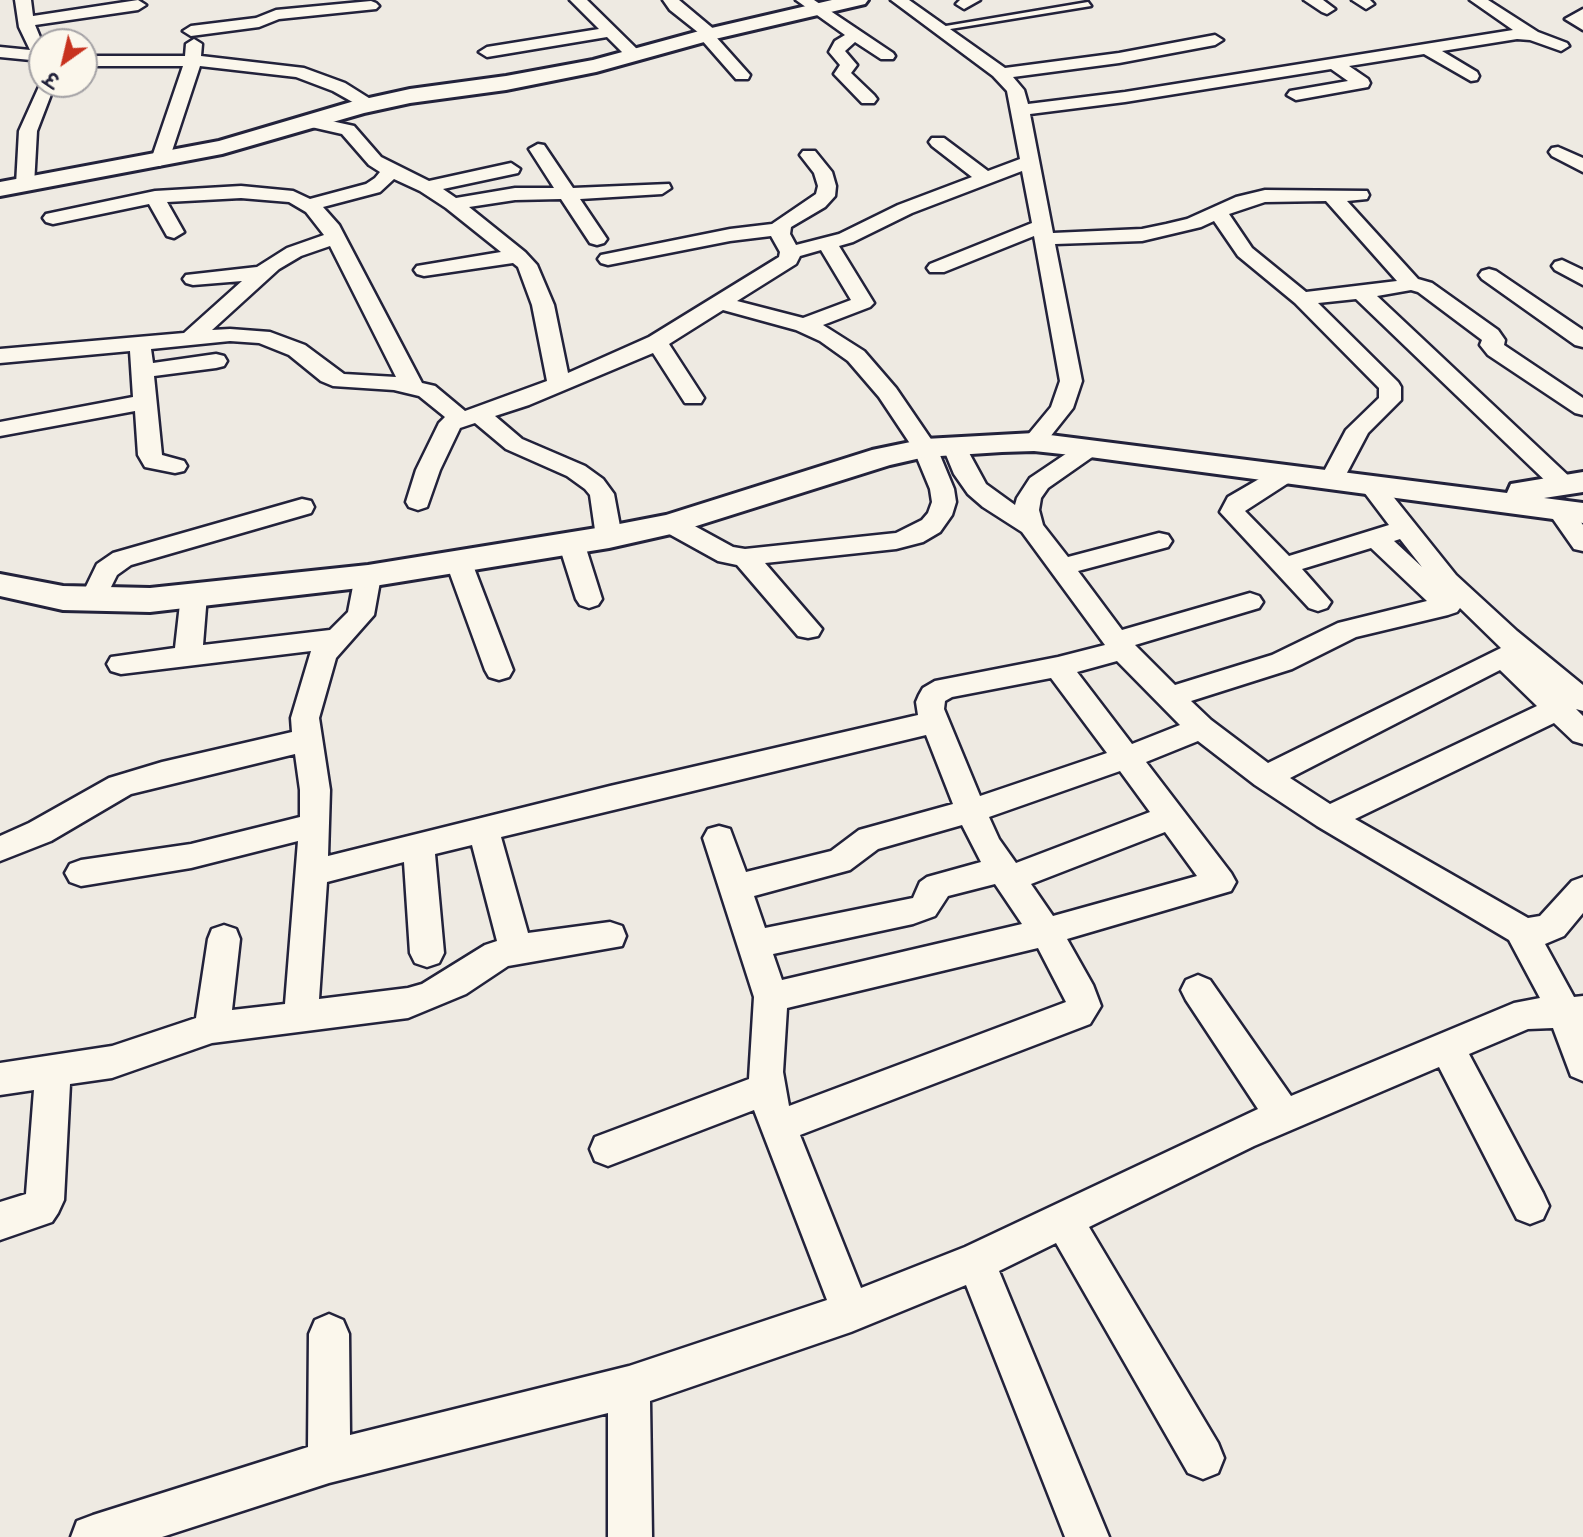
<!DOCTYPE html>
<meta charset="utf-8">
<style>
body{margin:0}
#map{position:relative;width:1583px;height:1537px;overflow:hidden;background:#eeeae2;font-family:"Comic Neue","Playpen Sans Deva",sans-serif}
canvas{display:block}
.north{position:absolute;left:28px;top:28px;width:70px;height:70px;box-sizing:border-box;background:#fbf7ec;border:2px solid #a4a2a5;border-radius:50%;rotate:214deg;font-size:19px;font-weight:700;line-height:28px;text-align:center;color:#22223b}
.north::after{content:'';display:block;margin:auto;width:24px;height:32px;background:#c8321e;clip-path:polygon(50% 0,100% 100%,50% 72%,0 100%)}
</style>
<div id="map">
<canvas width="1583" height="1537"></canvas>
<div class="north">उ</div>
</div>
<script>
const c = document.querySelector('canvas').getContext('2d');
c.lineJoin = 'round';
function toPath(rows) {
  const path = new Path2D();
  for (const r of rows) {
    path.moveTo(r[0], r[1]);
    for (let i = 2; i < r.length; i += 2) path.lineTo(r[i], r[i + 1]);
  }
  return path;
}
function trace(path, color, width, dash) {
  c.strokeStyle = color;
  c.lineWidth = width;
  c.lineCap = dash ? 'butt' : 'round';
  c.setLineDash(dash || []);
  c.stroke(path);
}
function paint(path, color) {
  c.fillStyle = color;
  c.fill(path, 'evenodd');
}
const service = toPath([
 [1088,2,1091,6,938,31,934,28,1088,2]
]);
const minor = toPath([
 [15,0,31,0,33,16,138,0,146,5,138,10,35,25,42,42,41,61,0,57,0,47,30,50,19,27,15,0],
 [570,0,587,0,641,53,643,56,641,59,629,59,607,37,487,57,479,52,487,47,599,29,570,0],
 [663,0,679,0,716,31,716,37,750,75,748,79,736,79,700,38,699,33,670,10,663,0],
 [796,0,814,0,893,53,895,56,893,59,881,59,855,42,845,51,857,65,851,73,874,95,877,99,874,103,862,103,834,74,840,65,829,52,835,41,845,35,796,0],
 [891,0,909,0,1005,68,1119,53,1215,35,1223,40,1215,45,1119,63,1013,77,1024,90,1028,104,1125,92,1513,30,1470,0,1488,0,1538,32,1567,43,1569,46,1561,51,1530,40,1517,39,1442,51,1477,72,1479,76,1477,80,1471,81,1424,54,1349,66,1368,79,1370,83,1368,87,1296,100,1287,95,1290,91,1348,81,1331,69,1125,102,1030,114,1053,233,1142,229,1166,224,1187,219,1236,197,1265,190,1367,191,1369,195,1367,199,1347,201,1418,279,1432,283,1498,330,1505,340,1504,345,1583,398,1583,415,1575,413,1488,355,1480,345,1482,340,1418,292,1411,290,1377,296,1574,481,1577,486,1574,491,1565,494,1556,491,1356,299,1318,303,1398,382,1401,387,1401,400,1368,433,1341,484,1332,487,1323,484,1320,479,1346,430,1379,398,1379,388,1295,303,1238,256,1214,221,1201,227,1142,241,1055,244,1082,381,1073,408,1042,447,1026,447,1022,442,1051,407,1060,381,1034,236,944,272,930,272,927,268,930,264,1032,223,1022,171,912,213,853,242,839,246,874,303,870,307,823,325,864,351,896,388,937,448,954,489,956,502,952,515,940,532,923,542,896,549,765,563,822,629,818,636,808,638,798,636,737,565,718,561,662,530,658,524,662,518,671,516,680,518,733,547,745,549,896,533,922,520,928,513,932,502,930,489,913,448,879,397,848,361,820,341,796,330,723,310,669,344,704,398,701,403,685,403,653,353,529,405,495,416,522,439,585,466,603,479,614,494,622,537,618,543,609,545,600,543,596,537,590,495,585,489,567,476,506,449,475,423,460,428,440,470,427,507,418,510,409,507,406,502,416,470,439,423,445,417,419,396,394,390,333,386,321,381,289,355,259,343,230,341,151,349,153,363,216,354,224,356,227,361,224,366,216,368,154,376,162,455,184,461,187,466,184,471,175,473,145,467,138,455,135,411,0,436,0,422,133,397,130,351,0,363,0,349,184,333,242,281,193,285,186,283,183,279,186,275,257,267,287,248,324,235,306,212,289,202,241,198,167,202,184,232,174,238,167,236,149,204,53,224,46,222,43,218,46,214,155,191,241,186,293,191,310,199,366,184,375,178,380,172,369,165,342,134,307,126,304,122,307,118,313,117,354,126,381,157,429,181,511,163,520,169,518,173,443,189,456,198,515,188,554,188,529,149,538,144,544,145,573,188,669,184,671,188,662,194,580,199,607,239,604,243,597,245,590,243,561,199,515,200,469,207,525,252,537,265,554,305,568,373,649,337,779,257,780,252,771,236,730,241,608,265,601,263,598,259,601,255,730,229,772,224,816,194,818,186,814,173,800,155,803,151,815,151,832,172,836,186,835,196,825,207,791,227,790,234,796,245,839,234,898,205,972,177,932,146,929,142,932,138,944,138,988,171,1020,159,1007,91,993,76,891,0],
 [394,179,420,191,446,208,501,252,417,266,414,270,417,274,424,276,513,263,518,267,532,305,547,381,465,411,435,386,422,383,339,225,323,207,380,192,394,179],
 [1326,201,1397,281,1306,292,1252,248,1229,214,1265,202,1326,201],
 [330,246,396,377,344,374,305,345,270,332,230,329,212,330,279,269,301,256,330,246],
 [821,250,851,300,803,318,737,301,796,264,800,256,821,250],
 [960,0,980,0,964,9,956,4,960,0],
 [1304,0,1323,0,1335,9,1327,14,1322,12,1304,0],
 [1352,0,1370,0,1374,4,1366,9,1352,0],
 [371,1,376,3,379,6,376,9,279,19,259,27,191,36,183,31,191,26,256,18,276,10,371,1],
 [1583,9,1583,30,1565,19,1583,9],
 [194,39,202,44,201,56,304,68,345,83,380,105,377,109,365,109,333,91,296,77,200,66,169,160,160,166,154,164,151,160,183,66,84,66,84,56,185,56,186,44,194,39],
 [42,80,42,84,55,84,37,131,34,185,25,191,16,185,19,131,42,80],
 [1558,147,1583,158,1583,172,1552,156,1549,152,1552,148,1558,147],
 [1562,260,1583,270,1583,285,1555,270,1552,266,1555,262,1562,260],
 [1489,269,1496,271,1583,330,1583,347,1575,345,1482,279,1479,275,1482,271,1489,269],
 [954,438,962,440,986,484,1015,505,1017,498,1030,478,1082,443,1098,443,1102,448,1098,453,1048,488,1041,498,1039,510,1043,525,1068,557,1159,533,1168,535,1172,541,1168,547,1078,571,1122,630,1250,593,1259,596,1263,602,1259,608,1135,645,1175,685,1272,655,1338,623,1427,601,1371,548,1302,569,1331,602,1327,608,1318,611,1309,608,1220,512,1228,497,1278,468,1287,466,1296,468,1299,473,1296,478,1245,511,1289,556,1389,525,1358,484,1361,479,1370,476,1379,479,1456,575,1517,631,1583,685,1583,711,1576,709,1583,716,1583,744,1573,741,1554,723,1355,819,1528,918,1540,916,1572,881,1583,877,1583,913,1564,936,1545,944,1574,997,1583,996,1583,1081,1571,1076,1553,1028,1528,1029,1469,1054,1543,1193,1549,1206,1543,1219,1530,1224,1517,1219,1439,1067,1254,1146,1089,1227,1218,1443,1224,1458,1218,1473,1203,1479,1188,1473,1056,1243,999,1271,1109,1537,1065,1537,966,1285,851,1332,650,1401,652,1537,608,1537,608,1413,329,1483,162,1537,71,1537,77,1521,93,1515,308,1447,309,1334,315,1320,329,1314,343,1320,349,1334,350,1435,629,1366,827,1300,754,1110,608,1166,595,1161,590,1149,595,1137,749,1079,754,997,703,838,708,829,719,826,730,829,746,872,831,851,859,830,953,804,926,735,501,837,528,933,610,922,622,926,626,936,622,946,508,966,466,994,408,1018,212,1043,112,1078,70,1084,64,1200,58,1213,52,1222,0,1240,0,1202,26,1194,34,1090,0,1095,0,1063,112,1046,196,1018,208,939,212,929,224,925,236,929,240,939,232,1010,285,1004,298,841,191,868,81,886,70,882,65,873,70,864,81,860,191,844,300,817,300,790,295,754,131,794,51,841,0,861,0,836,29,823,109,778,162,762,292,732,291,718,311,651,121,674,111,671,107,664,111,657,175,648,181,595,185,589,194,586,203,589,207,595,203,645,330,630,348,612,355,576,359,570,368,567,377,570,381,576,374,615,336,658,319,718,330,790,328,856,610,786,918,715,916,702,919,695,923,688,935,681,1058,657,1105,645,1022,532,983,507,968,494,954,474,942,445,946,440,954,438],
 [1400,539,1422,567,1394,541,1400,539],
 [1460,608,1501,648,1268,763,1211,720,1191,701,1292,669,1356,637,1448,615,1457,612,1460,608],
 [1117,661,1180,725,1132,744,1077,672,1117,661],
 [1500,670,1537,706,1330,804,1290,778,1500,670],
 [1051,678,1107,753,980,796,944,709,945,701,952,697,1051,678],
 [1198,741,1255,785,1317,826,1509,940,1540,998,1514,1003,1291,1096,1210,980,1198,975,1186,980,1181,990,1186,1000,1258,1109,965,1247,861,1288,800,1135,1090,1024,1101,1006,1093,985,1067,939,1231,891,1236,882,1231,873,1146,762,1198,741],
 [1120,771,1150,812,1016,863,999,839,989,817,1120,771],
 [962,825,981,862,927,877,920,882,913,898,765,928,754,896,850,870,878,849,962,825],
 [1165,832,1197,876,1053,916,1031,884,1165,832],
 [472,845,497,941,485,945,422,984,408,988,319,999,327,882,404,862,410,953,415,963,427,967,439,963,444,953,435,854,472,845],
 [995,884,1022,924,782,980,773,954,913,924,935,916,948,896,995,884],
 [1038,948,1066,1002,789,1106,783,1072,787,1008,1038,948],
 [302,499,311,501,314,507,311,513,131,565,117,575,102,605,93,608,84,605,80,599,97,564,113,553,302,499],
 [1558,501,1567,503,1583,525,1583,551,1574,549,1546,509,1549,503,1558,501],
 [571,534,580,536,584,542,602,599,598,605,589,608,580,605,576,599,558,542,562,536,571,534],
 [458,552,467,554,471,560,513,670,509,677,499,680,489,677,485,670,445,560,449,554,458,552]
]);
const tertiary = toPath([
 [832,0,868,0,865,4,715,39,596,72,506,90,410,103,364,113,222,154,0,196,0,182,219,141,351,102,410,89,506,76,593,60,703,30,832,0],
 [1034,433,1507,493,1511,484,1583,472,1583,492,1544,498,1583,503,1583,523,1090,457,1034,451,1002,452,925,457,890,465,671,534,609,548,368,587,150,612,63,610,0,596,0,574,63,586,150,588,368,565,609,526,666,515,872,450,925,439,1034,433]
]);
trace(service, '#22223b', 5);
trace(minor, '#22223b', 5);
trace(tertiary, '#22223b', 6);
paint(service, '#fbf7ec');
paint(minor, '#fbf7ec');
paint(tertiary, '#fbf7ec');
</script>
